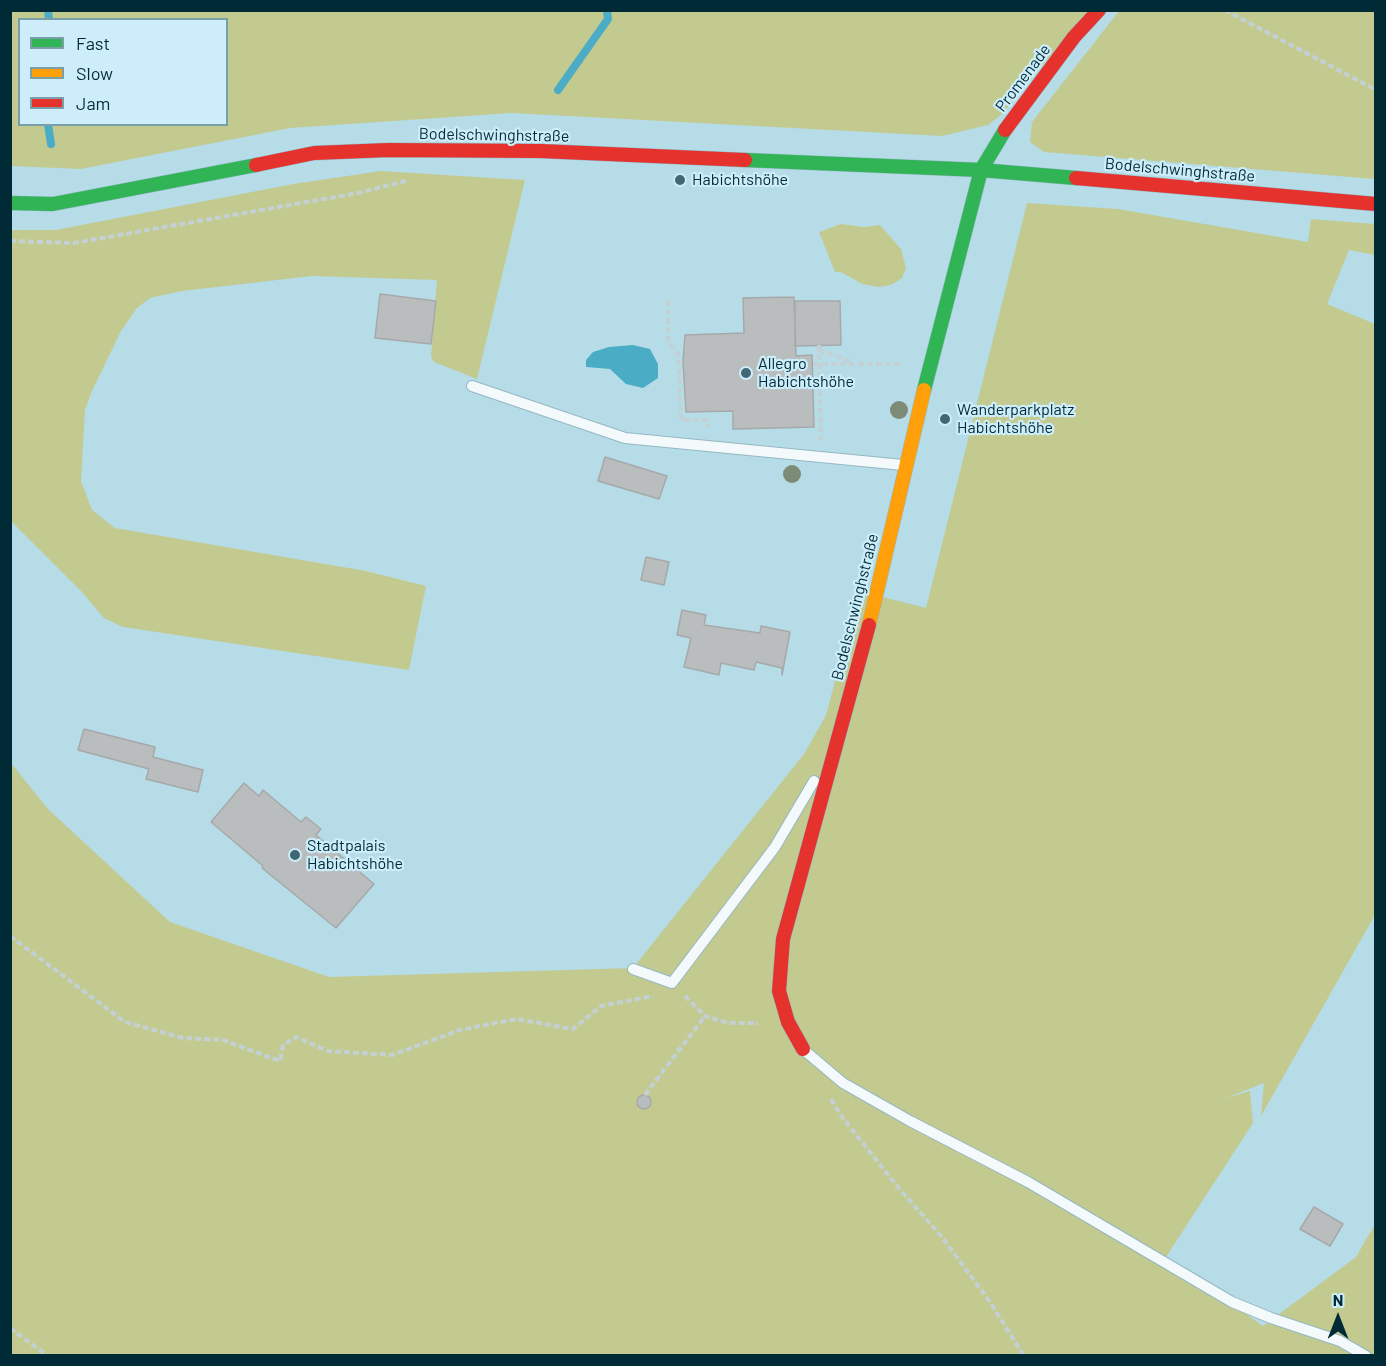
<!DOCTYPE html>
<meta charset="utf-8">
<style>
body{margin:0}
#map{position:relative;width:1386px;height:1366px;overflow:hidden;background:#b6dce8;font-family:Barlow,sans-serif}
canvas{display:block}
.frame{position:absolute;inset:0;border:12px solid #002a35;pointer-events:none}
.legend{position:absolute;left:18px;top:18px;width:210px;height:108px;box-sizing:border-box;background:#ccedf9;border:2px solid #7a9fab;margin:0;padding:8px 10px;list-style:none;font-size:18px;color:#002a35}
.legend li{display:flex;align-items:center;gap:12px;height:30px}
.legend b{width:30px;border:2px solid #7a9fab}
.north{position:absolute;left:1308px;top:1288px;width:60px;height:60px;-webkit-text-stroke:4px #ccedf9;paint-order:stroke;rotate:0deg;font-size:16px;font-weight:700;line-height:24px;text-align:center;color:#002a35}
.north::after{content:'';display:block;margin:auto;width:21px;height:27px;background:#002a35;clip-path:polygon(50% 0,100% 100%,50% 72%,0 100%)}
</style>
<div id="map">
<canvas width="1386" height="1366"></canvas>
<div class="frame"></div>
<ul class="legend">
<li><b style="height:8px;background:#30b455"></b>Fast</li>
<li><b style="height:8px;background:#ff9f0a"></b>Slow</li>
<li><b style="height:8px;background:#e5322d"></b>Jam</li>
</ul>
<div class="north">N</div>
</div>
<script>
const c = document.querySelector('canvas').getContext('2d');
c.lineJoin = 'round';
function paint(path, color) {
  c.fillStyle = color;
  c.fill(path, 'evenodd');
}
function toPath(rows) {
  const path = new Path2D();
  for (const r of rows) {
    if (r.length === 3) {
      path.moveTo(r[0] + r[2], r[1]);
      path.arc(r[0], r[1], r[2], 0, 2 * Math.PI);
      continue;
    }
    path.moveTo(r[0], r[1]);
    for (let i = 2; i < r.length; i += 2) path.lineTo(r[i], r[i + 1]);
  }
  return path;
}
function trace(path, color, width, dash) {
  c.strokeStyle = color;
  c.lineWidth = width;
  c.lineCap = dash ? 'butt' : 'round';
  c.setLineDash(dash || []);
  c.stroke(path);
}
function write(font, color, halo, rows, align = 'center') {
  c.font = font + ' Barlow,sans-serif';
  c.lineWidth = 4.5;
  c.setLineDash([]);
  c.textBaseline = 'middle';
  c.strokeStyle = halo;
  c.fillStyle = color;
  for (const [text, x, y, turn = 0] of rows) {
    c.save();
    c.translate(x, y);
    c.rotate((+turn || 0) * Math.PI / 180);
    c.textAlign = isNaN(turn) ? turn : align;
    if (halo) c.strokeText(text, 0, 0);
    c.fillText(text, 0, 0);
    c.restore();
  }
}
const green = toPath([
 [11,11,1088,11,1002,114,988,125,942,136,512,113,290,128,81,169,11,166],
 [20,20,226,20,226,124,20,124],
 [1119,11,1375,11,1375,179,1044,152,1030,142,1032,122],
 [381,171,525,180,477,379,434,362,431,356,437,280,312,276,182,291,150,298,137,308,121,331,92,391,85,410,81,481,92,510,115,528,366,571,426,586,409,670,123,627,104,618,81,591,11,521,11,230,56,230,293,184],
 [1027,203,1118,209,1308,242,1311,219,1375,224,1375,255,1349,250,1327,304,1375,324,1375,915,1261,1116,1264,1083,1226,1098,1250,1091,1253,1123,1166,1257,1263,1326,1356,1257,1375,1224,1375,1355,11,1355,10,762,49,810,170,922,329,977,633,968,804,754,826,715,859,591,926,608],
 [841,224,864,227,880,225,901,249,906,268,902,278,891,285,879,287,862,284,841,272,835,272,819,232]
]);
const water = toPath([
 [633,345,650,349,658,364,658,378,643,388,626,384,610,369,586,367,586,360,593,352,609,347]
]);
const stream = toPath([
 [48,10,49,20],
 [558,90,608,19,607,10],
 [48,124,51,144]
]);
const building = toPath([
 [380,294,436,301,431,344,375,338,380,294],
 [794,297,796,356,812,355,814,427,733,429,733,411,686,412,683,362,685,335,744,333,743,298,794,297],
 [795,301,840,301,841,345,795,346,795,301],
 [605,457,667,476,659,499,598,481,605,457],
 [646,557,669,562,664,585,641,580,646,557],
 [682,610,706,615,704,625,760,633,761,626,790,632,782,675,782,668,756,662,754,670,721,663,719,675,684,667,691,638,677,635,682,610],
 [84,729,155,747,153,757,203,770,198,792,146,779,149,769,78,750,84,729],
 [244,783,259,796,263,790,301,822,306,817,321,829,316,835,374,884,336,928,262,868,263,866,211,822,244,783],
 [644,1102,7],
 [1314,1207,1343,1224,1330,1246,1300,1229,1314,1207]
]);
const path = toPath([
 [1225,10,1376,90],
 [10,241,74,243,358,193,406,181],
 [668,300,668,341,678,354,681,420,707,420,707,427],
 [819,345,821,440],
 [819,350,852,362],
 [813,364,902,364],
 [10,936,125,1022,183,1038,223,1040,280,1061,283,1045,296,1037,328,1051,392,1055,460,1030,516,1019,573,1029,601,1006,653,996],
 [685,996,705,1016,728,1023,758,1023],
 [645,1095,705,1016],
 [831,1099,842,1117,897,1186,942,1237,990,1302,1024,1356],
 [10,1328,48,1356]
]);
const lane = toPath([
 [472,386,625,438,903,465],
 [633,969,672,983,775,847,814,781],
 [805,1051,843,1083,910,1121,1028,1182,1232,1302,1271,1318,1340,1341,1366,1356]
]);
const fast = toPath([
 [745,160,981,170,1076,178],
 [10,203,53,204,256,165],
 [924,390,981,170,1005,130]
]);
const slow = toPath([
 [869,625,924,390]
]);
const jam = toPath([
 [1005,130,1074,37,1099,10],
 [256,165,314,153,389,150,540,151,745,160],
 [1076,178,1376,204],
 [803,1049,788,1022,779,991,783,939,869,625]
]);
const trees = [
 [899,410],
 [792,474]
];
const markers = [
 [680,180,6,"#406874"],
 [746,373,6,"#406874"],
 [945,419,6,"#406874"],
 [295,855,6,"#406874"]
];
const streetNames = [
 ["Promenade",1023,78,-53],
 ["Bodelschwinghstraße",494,135,1],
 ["Bodelschwinghstraße",1180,170,5],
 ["Bodelschwinghstraße",855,607,-76]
];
const poiNames = [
 ["Habichtshöhe",692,180],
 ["Allegro",758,364],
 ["Habichtshöhe",758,382],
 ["Wanderparkplatz",957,410],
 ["Habichtshöhe",957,428],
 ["Stadtpalais",307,846],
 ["Habichtshöhe",307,864]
];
paint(green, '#c3ca90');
paint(water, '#4bacc6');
trace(stream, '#4bacc6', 8);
paint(building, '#babdbe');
trace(building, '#a6a9a9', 1.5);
trace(lane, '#94b8c3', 12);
trace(fast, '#94b8c3', 15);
trace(slow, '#94b8c3', 15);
trace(jam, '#94b8c3', 15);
trace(path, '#c4d1d4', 4, [6, 3]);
trace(lane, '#f4fafc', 10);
trace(fast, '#30b455', 14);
trace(slow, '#ff9f0a', 14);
trace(jam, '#e5322d', 14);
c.fillStyle = '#7d8b76';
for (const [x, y] of trees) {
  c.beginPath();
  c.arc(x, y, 9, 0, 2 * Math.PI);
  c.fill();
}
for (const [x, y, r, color] of markers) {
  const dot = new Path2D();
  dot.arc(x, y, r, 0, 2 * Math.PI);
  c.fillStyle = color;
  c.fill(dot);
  trace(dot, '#ccedf9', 2);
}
write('16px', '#002a35', '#ccedf9', streetNames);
write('16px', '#002a35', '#ccedf9', poiNames, 'left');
</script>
